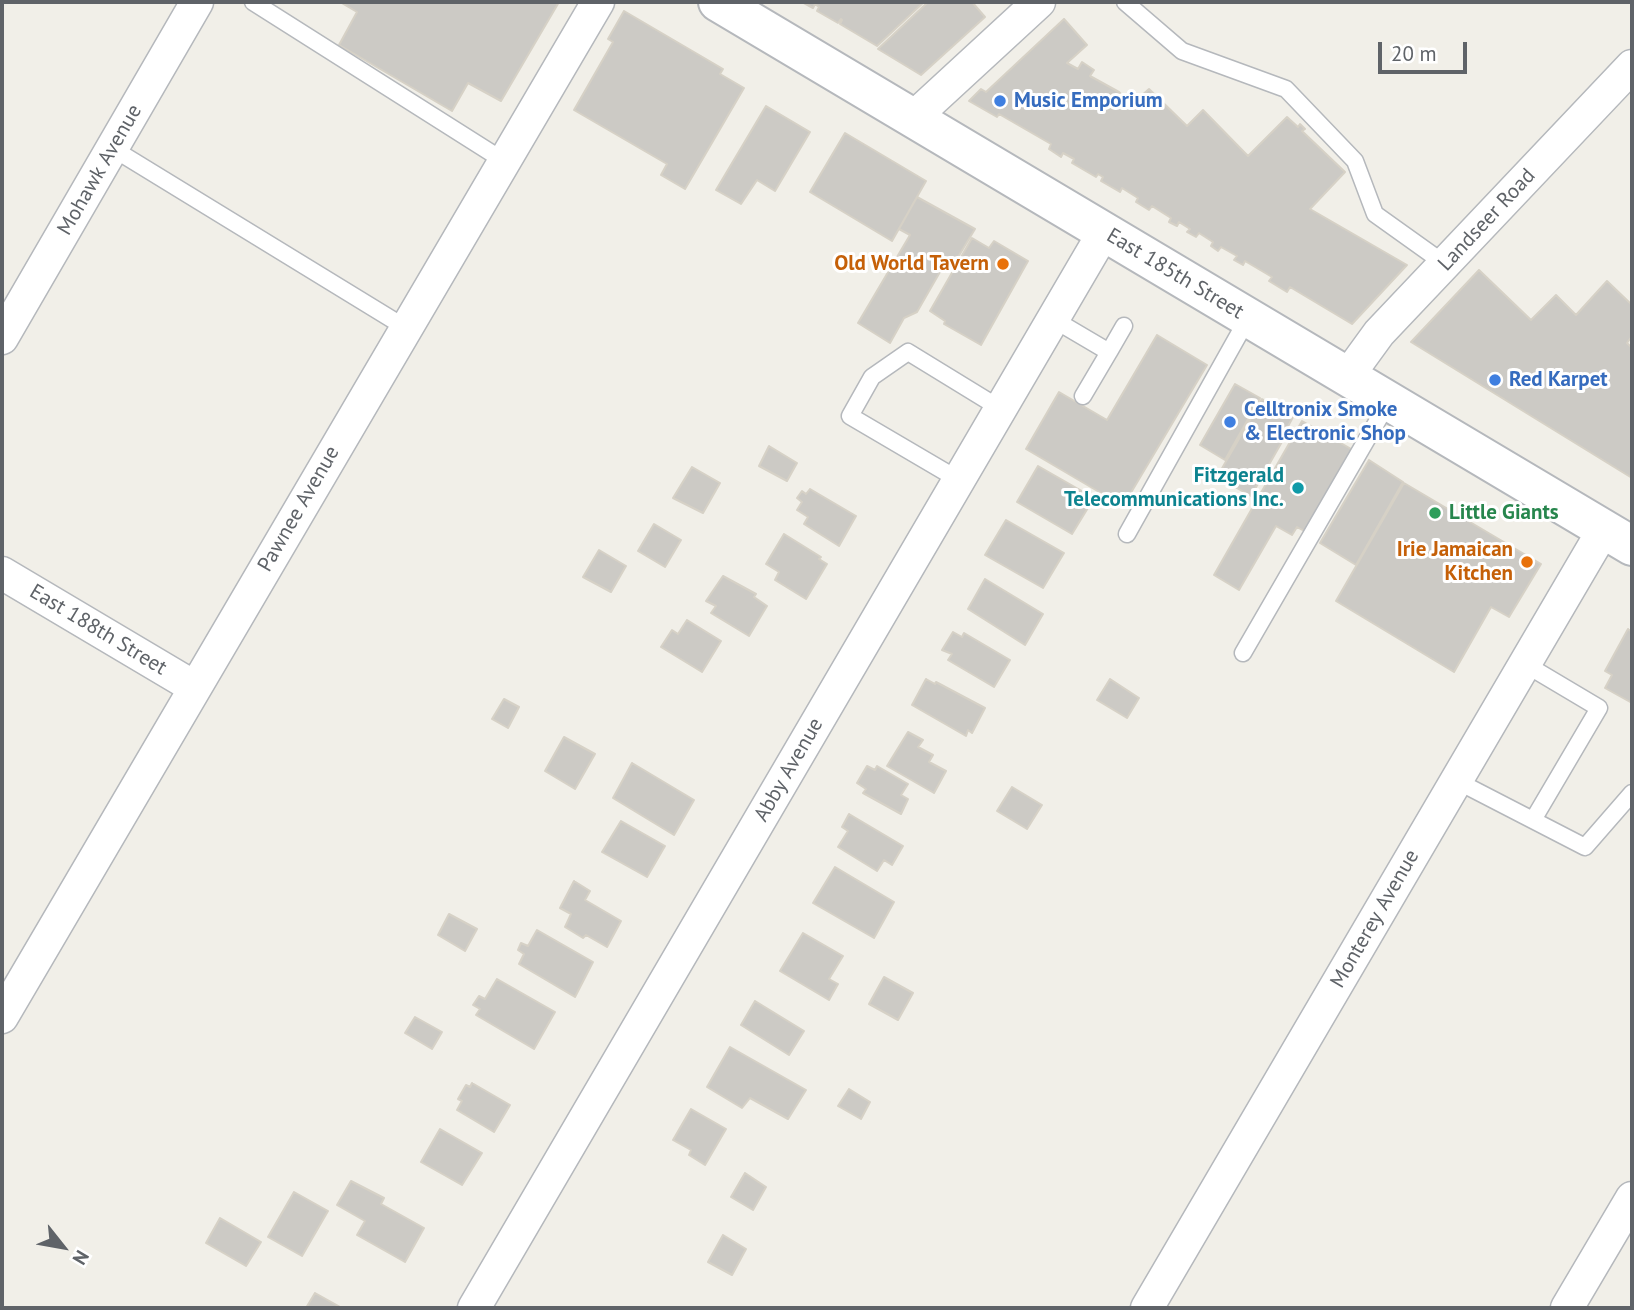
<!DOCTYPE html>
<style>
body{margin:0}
#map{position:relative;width:1634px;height:1310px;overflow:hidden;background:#f1efe8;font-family:"PT Sans",sans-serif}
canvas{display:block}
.frame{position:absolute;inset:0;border:4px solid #5f6368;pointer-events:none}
.north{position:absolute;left:28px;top:1212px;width:70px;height:70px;-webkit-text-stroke:5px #fff;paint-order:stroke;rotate:121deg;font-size:19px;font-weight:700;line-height:28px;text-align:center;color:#5f6368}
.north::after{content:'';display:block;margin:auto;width:24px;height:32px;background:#5f6368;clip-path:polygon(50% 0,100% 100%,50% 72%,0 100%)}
.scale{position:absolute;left:1378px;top:42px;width:89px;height:32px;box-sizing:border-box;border:4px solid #5f6368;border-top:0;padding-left:9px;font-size:21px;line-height:24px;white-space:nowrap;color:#5f6368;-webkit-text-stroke:5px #fff;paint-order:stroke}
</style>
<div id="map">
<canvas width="1634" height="1310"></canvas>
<div class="frame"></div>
<div class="north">N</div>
<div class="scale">20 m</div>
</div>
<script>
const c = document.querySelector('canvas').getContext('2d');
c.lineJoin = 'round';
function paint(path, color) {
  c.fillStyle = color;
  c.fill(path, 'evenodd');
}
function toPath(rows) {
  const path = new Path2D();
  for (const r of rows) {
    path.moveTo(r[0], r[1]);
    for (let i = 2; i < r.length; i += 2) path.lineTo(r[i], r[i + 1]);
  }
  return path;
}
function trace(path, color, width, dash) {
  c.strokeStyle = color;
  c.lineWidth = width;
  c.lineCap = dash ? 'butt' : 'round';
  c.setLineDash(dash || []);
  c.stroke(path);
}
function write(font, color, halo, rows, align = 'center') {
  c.font = font + ' "PT Sans",sans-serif';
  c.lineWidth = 6;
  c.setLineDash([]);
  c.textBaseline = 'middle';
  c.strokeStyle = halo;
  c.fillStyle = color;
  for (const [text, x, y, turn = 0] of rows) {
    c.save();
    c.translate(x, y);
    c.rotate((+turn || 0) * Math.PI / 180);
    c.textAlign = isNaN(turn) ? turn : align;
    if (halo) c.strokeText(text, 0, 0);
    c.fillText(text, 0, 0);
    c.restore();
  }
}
const building = toPath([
 [340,2,559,2,501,101,468,83,452,111,339,45,357,12,340,2],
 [802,2,924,2,877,46,840,24,842,20,841,19,838,23,817,11,819,7,815,4,813,8,802,2],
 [928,2,972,2,985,17,921,75,878,49,928,2],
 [624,11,723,69,720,74,744,88,685,189,661,175,667,164,574,110,613,42,608,39,624,11],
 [1064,19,1087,45,1067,63,1078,69,1082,62,1094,70,1090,76,1119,92,1131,105,1149,89,1187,126,1203,110,1248,156,1287,117,1298,127,1300,124,1305,129,1302,131,1345,172,1310,209,1407,265,1352,324,1290,287,1287,292,1269,281,1272,277,1245,261,1243,265,1234,260,1237,256,1221,247,1218,251,1211,246,1213,242,1199,233,1196,237,1187,232,1190,229,1179,222,1177,226,1169,222,1171,218,1152,206,1149,210,1136,202,1138,198,1122,188,1120,192,1101,181,1103,177,1098,174,1096,177,1072,163,1074,159,1063,153,1061,157,1049,149,1051,144,999,114,997,117,969,101,981,89,986,92,1064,19],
 [766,106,810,132,775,191,757,180,741,204,716,190,766,106],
 [845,133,926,181,892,241,810,192,845,133],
 [917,197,975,229,955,262,948,258,917,312,904,318,890,343,858,323,910,235,899,229,917,197],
 [972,238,989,248,994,241,1028,261,981,345,944,324,945,321,930,311,972,238],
 [1479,270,1531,320,1556,295,1576,315,1607,281,1632,305,1632,336,1627,343,1632,348,1632,478,1411,342,1479,270],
 [1157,335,1207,365,1123,506,1026,449,1059,392,1107,420,1157,335],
 [1235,384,1260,398,1225,460,1200,445,1235,384],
 [1262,399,1293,417,1285,432,1287,433,1251,496,1217,477,1262,399],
 [1302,421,1353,450,1306,532,1297,527,1292,535,1276,526,1239,590,1214,575,1302,421],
 [769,446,797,463,787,481,759,466,769,446],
 [1369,460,1403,482,1356,565,1320,543,1369,460],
 [1038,466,1094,498,1072,534,1017,502,1038,466],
 [692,467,720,483,703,513,673,498,692,467],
 [1404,483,1541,564,1509,617,1491,607,1454,672,1336,601,1404,483],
 [810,489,856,516,839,546,804,524,808,517,797,510,802,502,797,498,802,491,806,494,810,489],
 [1006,520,1064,553,1043,588,985,555,1006,520],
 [654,524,681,540,665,567,638,551,654,524],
 [784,534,821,557,819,559,827,564,806,599,775,580,779,572,766,564,784,534],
 [599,550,626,566,611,592,583,577,599,550],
 [723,576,756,594,754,597,767,606,749,636,711,613,716,606,706,601,723,576],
 [985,579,1043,614,1025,645,968,609,985,579],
 [687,620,721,641,702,672,661,647,672,630,678,634,687,620],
 [1628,629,1632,632,1632,703,1605,688,1612,675,1605,671,1628,629],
 [953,632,962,637,964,633,1010,660,994,687,948,660,952,654,942,650,953,632],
 [926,679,935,684,936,682,985,708,972,733,968,730,966,736,912,705,926,679],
 [1110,679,1139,698,1127,718,1097,700,1110,679],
 [504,699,519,707,508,728,492,719,504,699],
 [908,732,923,740,918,747,933,755,929,762,946,771,934,793,887,766,908,732],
 [564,737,595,754,575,789,545,771,564,737],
 [632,763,694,800,674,835,613,798,632,763],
 [867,766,875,770,877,766,908,784,901,795,908,799,901,814,863,793,866,789,857,783,867,766],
 [1012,787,1042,805,1027,829,997,811,1012,787],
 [849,814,903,846,892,865,884,860,877,871,838,847,848,831,842,827,849,814],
 [621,821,665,846,647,877,602,852,621,821],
 [835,867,894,902,874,938,813,903,835,867],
 [574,881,590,891,585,900,621,921,607,947,586,935,583,938,565,927,571,914,560,908,574,881],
 [449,914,477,929,465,951,438,935,449,914],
 [537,930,593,962,575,997,519,964,524,954,518,950,521,943,528,946,537,930],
 [803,933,843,956,829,979,838,984,829,1000,780,971,803,933],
 [884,977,913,993,898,1020,869,1004,884,977],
 [497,979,555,1012,534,1049,476,1015,480,1009,473,1005,479,996,485,999,497,979],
 [755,1001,804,1031,789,1055,741,1025,755,1001],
 [415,1017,442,1032,432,1049,405,1033,415,1017],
 [730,1047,806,1090,788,1119,750,1098,742,1108,707,1087,730,1047],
 [472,1083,510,1105,494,1132,457,1110,462,1101,458,1099,466,1085,470,1087,472,1083],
 [849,1089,870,1102,861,1119,838,1106,849,1089],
 [691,1109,726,1129,705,1165,689,1155,691,1150,673,1140,691,1109],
 [440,1129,482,1153,462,1185,421,1162,440,1129],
 [745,1173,766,1187,753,1210,731,1197,745,1173],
 [351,1181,384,1198,381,1204,424,1228,405,1262,357,1235,365,1221,337,1205,351,1181],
 [294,1192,328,1211,302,1256,268,1237,294,1192],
 [220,1218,261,1242,246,1266,206,1243,220,1218],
 [723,1235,746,1249,732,1275,708,1262,723,1235],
 [315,1293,342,1308,306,1308,315,1293]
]);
const service = toPath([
 [253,2,504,161],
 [1125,2,1182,51,1286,89,1355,161,1375,214,1445,264],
 [112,148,406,328],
 [1053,319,1109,352,1083,396],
 [1109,352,1124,326],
 [959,480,850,416,872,377,908,352,1001,409],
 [1127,534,1248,318],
 [1243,653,1389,401],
 [1525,664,1599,708,1533,820],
 [1457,781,1585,847,1632,793]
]);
const minor = toPath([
 [913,118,1039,2],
 [2,338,197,2],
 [1347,377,1379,333,1632,66],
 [2,573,194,687],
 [2,1017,598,2],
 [474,1308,1104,232],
 [1147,1308,1604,529],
 [1567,1308,1632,1198]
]);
const tertiary = toPath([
 [718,2,1632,546]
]);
const markers = [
 [1000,101,7,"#3f7fe0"],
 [1003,264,7,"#e8710a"],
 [1495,380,7,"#3f7fe0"],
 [1230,422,7,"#3f7fe0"],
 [1298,488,7,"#0f9aa8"],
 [1435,513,7,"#2e9e5b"],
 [1527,562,7,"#e8710a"]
];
const shopNames = [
 ["Music Emporium",1014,101],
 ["Red Karpet",1509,380],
 ["Celltronix Smoke",1244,410],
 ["& Electronic Shop",1244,434]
];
const streetNames = [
 ["Mohawk Avenue",100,170,-60],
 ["Landseer Road",1487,220,-47],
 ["East 185th Street",1175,274,31],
 ["Pawnee Avenue",299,509,-60],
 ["East 188th Street",98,630,31],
 ["Abby Avenue",789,770,-60],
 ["Monterey Avenue",1375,919,-60]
];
const foodNames = [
 ["Old World Tavern",989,264],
 ["Irie Jamaican",1513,550],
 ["Kitchen",1513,574]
];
const cultureNames = [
 ["Fitzgerald",1284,476],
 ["Telecommunications Inc.",1284,500]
];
const leisureNames = [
 ["Little Giants",1449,513]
];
paint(building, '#cccac5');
trace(building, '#d6d1c6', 2);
trace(service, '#b5b8bc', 19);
trace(minor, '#b5b8bc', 35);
trace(tertiary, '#b5b8bc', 42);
trace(service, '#fff', 16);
trace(minor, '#fff', 32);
trace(tertiary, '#fff', 38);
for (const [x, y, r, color] of markers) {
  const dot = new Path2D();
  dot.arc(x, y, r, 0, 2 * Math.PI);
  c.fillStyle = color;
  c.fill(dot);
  trace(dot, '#fff', 2.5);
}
write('bold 21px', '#366cbe', '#fff', shopNames, 'left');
write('21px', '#5f6368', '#fff', streetNames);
write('bold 21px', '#c56008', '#fff', foodNames, 'right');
write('bold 21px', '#0d838f', '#fff', cultureNames, 'right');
write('bold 21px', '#27864d', '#fff', leisureNames, 'left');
</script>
